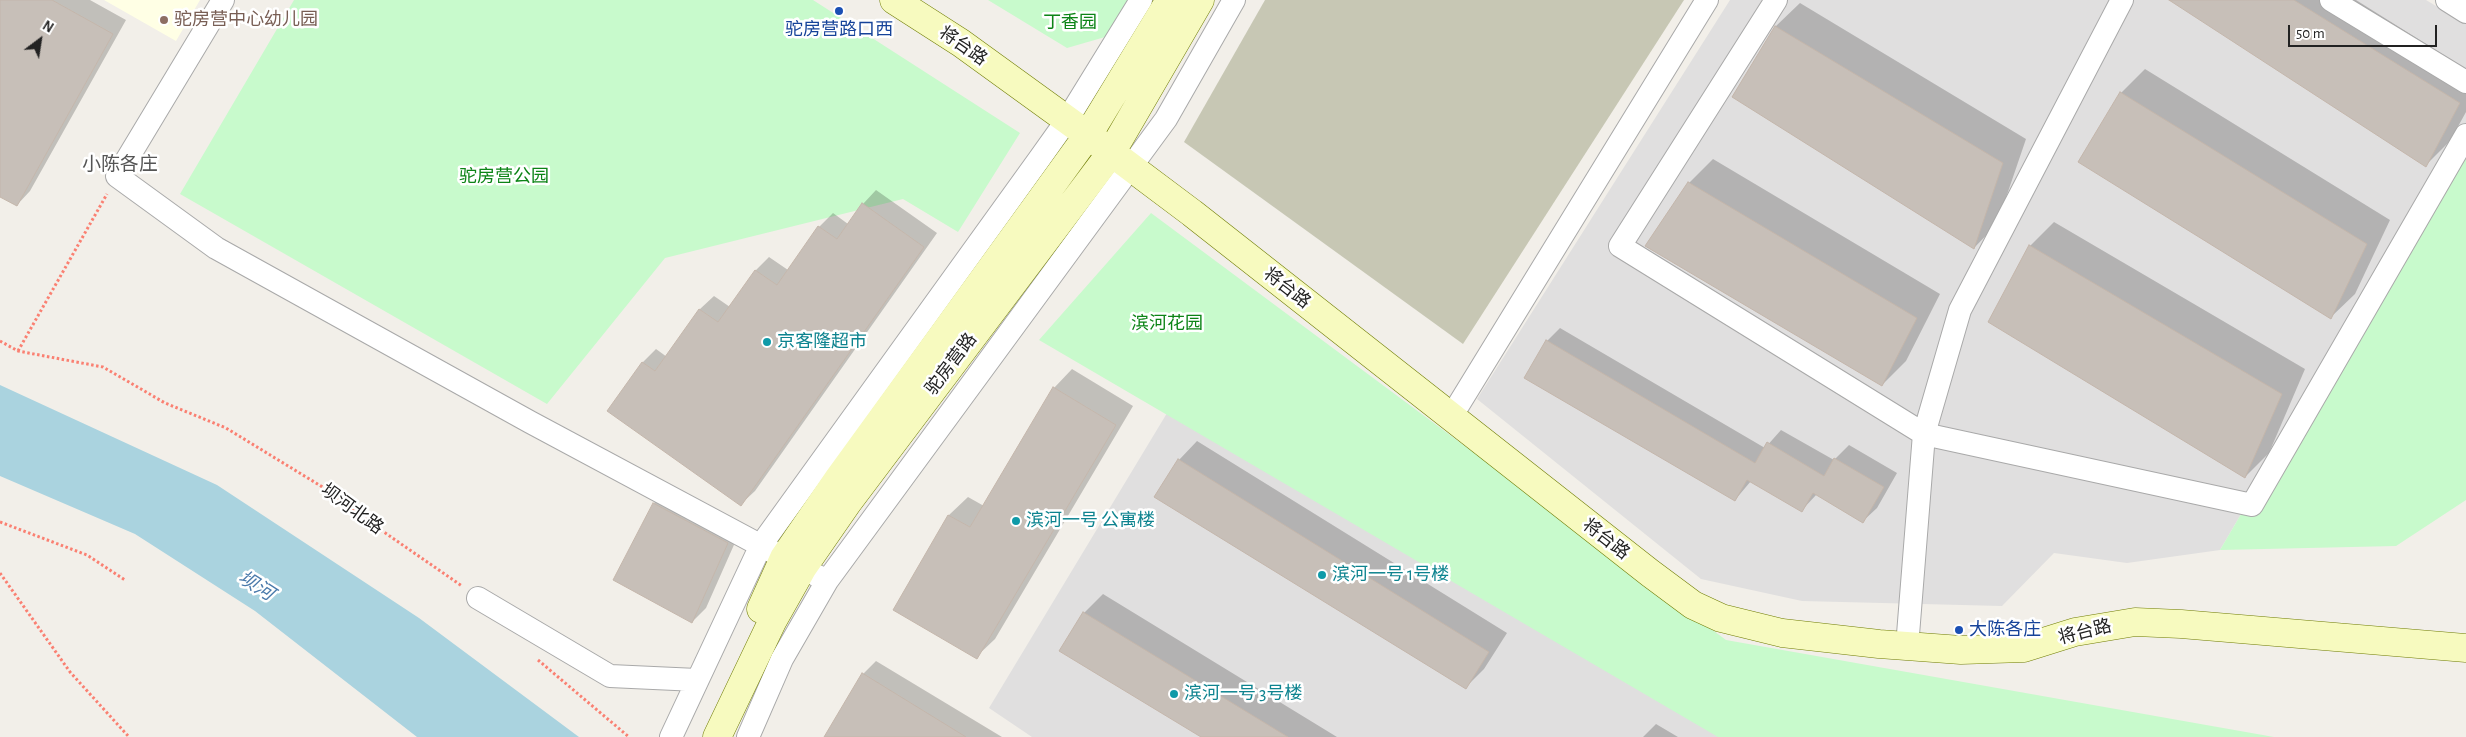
<!DOCTYPE html>
<meta charset="utf-8">
<style>
body{margin:0}
#map{position:relative;width:2466px;height:737px;overflow:hidden;background:#f2efe9;font-family:"Alegreya Sans",sans-serif}
canvas{display:block}
.north{position:absolute;left:15px;top:15px;width:50px;height:50px;-webkit-text-stroke:4px #fff;paint-order:stroke;rotate:31deg;font-size:14px;font-weight:700;line-height:20px;text-align:center;color:#222}
.north::after{content:'';display:block;margin:auto;width:18px;height:22px;background:#222;clip-path:polygon(50% 0,100% 100%,50% 72%,0 100%)}
.scale{position:absolute;left:2288px;top:25px;width:149px;height:22px;box-sizing:border-box;border:2px solid #222;border-top:0;padding-left:6px;font-size:15px;line-height:18px;white-space:nowrap;color:#222;-webkit-text-stroke:4px #fff;paint-order:stroke}
</style>
<div id="map">
<canvas width="2466" height="737"></canvas>
<div class="north">N</div>
<div class="scale">50 m</div>
</div>
<script>
const c = document.querySelector('canvas').getContext('2d');
c.lineJoin = 'round';
function paint(path, color) {
  c.fillStyle = color;
  c.fill(path, 'evenodd');
}
function toPath(rows) {
  const path = new Path2D();
  for (const r of rows) {
    path.moveTo(r[0], r[1]);
    for (let i = 2; i < r.length; i += 2) path.lineTo(r[i], r[i + 1]);
  }
  return path;
}
function trace(path, color, width, dash) {
  c.strokeStyle = color;
  c.lineWidth = width;
  c.lineCap = dash ? 'butt' : 'round';
  c.setLineDash(dash || []);
  c.stroke(path);
}
function write(font, color, halo, rows, align = 'center') {
  c.font = font + ' "Alegreya Sans","Noto Sans SC",sans-serif';
  c.lineWidth = 5;
  c.setLineDash([]);
  c.textBaseline = 'middle';
  c.strokeStyle = halo;
  c.fillStyle = color;
  for (const [text, x, y, turn = 0] of rows) {
    c.save();
    c.translate(x, y);
    c.rotate((+turn || 0) * Math.PI / 180);
    c.textAlign = isNaN(turn) ? turn : align;
    if (halo) c.strokeText(text, 0, 0);
    c.fillText(text, 0, 0);
    c.restore();
  }
}
const residential = toPath([
 [1730,0,2426,0,2466,24,2466,130,2220,550,2127,563,2054,553,2002,606,1802,601,1701,579,1477,399],
 [1190,375,1781,737,1032,737,989,708]
]);
const education = toPath([
 [104,0,200,0,176,41]
]);
const construction = toPath([
 [1265,0,1684,0,1463,344,1184,142]
]);
const park = toPath([
 [294,0,813,0,1020,133,958,232,903,199,665,258,547,404,180,194],
 [988,0,1132,0,1112,35,1067,48],
 [2466,130,2466,500,2396,546,2220,550],
 [1151,213,1726,640,2274,737,1718,737,1039,340]
]);
const water = toPath([
 [0,385,217,485,419,618,579,737,417,737,255,611,135,534,0,476]
]);
const shadow = toPath([
 [0,0,90,0,126,20,30,191,17,205,0,196],
 [2183,0,2356,0,2466,69,2466,112,2450,141,2426,165],
 [1800,3,2026,139,1997,224,1974,248,1733,96,1776,26],
 [2145,69,2390,220,2355,294,2331,317,2121,93],
 [1713,159,1940,294,1906,361,1882,385,1689,183],
 [876,190,937,233,755,491,741,504,608,411,643,362,656,349,667,357,700,309,714,296,730,307,756,270,769,257,788,270,819,227,833,213,848,224,863,204],
 [2054,222,2305,369,2269,453,2245,477,2030,246],
 [1560,328,1765,448,1781,430,1834,460,1849,445,1897,473,1877,508,1863,521,1817,494,1802,510,1751,481,1735,500,1547,341],
 [1072,369,1133,406,995,639,976,657,894,610,949,515,968,497,984,506,1054,388],
 [1197,441,1507,633,1484,669,1465,688,1179,460],
 [667,490,741,529,706,608,692,622,615,579,654,503],
 [1103,594,1337,737,1203,737,1084,613],
 [876,661,1002,737,826,737,863,674],
 [1656,724,1678,737,1643,737]
]);
const building = toPath([
 [0,0,52,0,113,34,17,206,0,197,0,0],
 [2169,0,2294,0,2460,103,2426,167,2169,0],
 [1775,26,2003,163,1974,249,1732,97,1775,26],
 [2120,92,2367,244,2331,319,2078,162,2120,92],
 [1688,182,1917,318,1882,386,1645,246,1688,182],
 [862,203,924,247,741,506,607,411,642,362,655,371,699,309,718,322,755,270,777,285,818,226,837,239,862,203],
 [2029,245,2282,394,2245,478,1988,322,2029,245],
 [1546,340,1755,463,1767,442,1824,476,1834,458,1884,487,1863,523,1813,493,1802,512,1747,480,1735,501,1524,378,1546,340],
 [1053,387,1116,425,977,659,893,610,948,515,970,527,1053,387],
 [1178,459,1489,652,1466,689,1154,497,1178,459],
 [653,503,728,543,692,623,613,580,653,503],
 [1083,612,1288,737,1201,737,1059,651,1083,612],
 [862,673,966,737,824,737,862,673]
]);
const path = toPath([
 [0,341,18,351,103,367,165,403,226,428,329,491,352,510,462,586],
 [18,351,107,194],
 [0,522,87,555,125,580],
 [0,573,70,672,129,737],
 [538,660,629,737]
]);
const street = toPath([
 [223,0,117,176,216,248,530,422,827,581],
 [1776,0,1620,246,1924,434,2252,505,2466,135],
 [2331,0,2466,82],
 [2447,0,2466,12],
 [1451,417,1707,0],
 [478,598,610,676,697,680],
 [1907,647,1924,434,1960,310,2122,0],
 [671,737,761,545,1040,158,1067,120,1141,0],
 [748,737,782,659,827,581,1166,119,1234,0]
]);
const secondary = toPath([
 [894,0,961,43,1088,135,1192,213,1650,573,1693,605,1721,618,1782,633,1879,644,1961,650,2024,648,2075,632,2135,622,2181,624,2466,648],
 [761,609,784,558,839,478,1088,135,1170,0],
 [717,737,772,622,803,567,848,502,1111,153,1200,0]
]);
const markers = [
 [839,11,5,"#1a4fb4"],
 [164,20,5,"#8d6e63"],
 [767,342,5,"#0f9aa8"],
 [1016,521,5,"#0f9aa8"],
 [1322,575,5,"#0f9aa8"],
 [1959,630,5,"#1a4fb4"],
 [1174,694,5,"#0f9aa8"]
];
const educationNames = [
 ["驼房营中心幼儿园",174,20]
];
const parkNames = [
 ["丁香园",1070,23],
 ["驼房营公园",504,177],
 ["滨河花园",1167,324]
];
const transitNames = [
 ["驼房营路口西",839,30],
 ["大陈各庄",1969,630,"left"]
];
const streetNames = [
 ["将台路",963,46,35],
 ["将台路",1287,288,38],
 ["驼房营路",951,364,-53],
 ["坝河北路",352,509,36],
 ["将台路",1606,539,38],
 ["将台路",2085,632,-14]
];
const cultureNames = [
 ["京客隆超市",777,342],
 ["滨河一号 公寓楼",1026,521],
 ["滨河一号 1号楼",1332,575],
 ["滨河一号 3号楼",1184,694]
];
const neighbourhoodNames = [
 ["小陈各庄",120,164]
];
const waterNames = [
 ["坝河",256,586,32]
];
paint(residential, '#e0dfdf');
paint(education, '#ffffe5');
paint(construction, '#c7c7b4');
paint(park, '#c8facc');
paint(water, '#aad3df');
paint(shadow, '#0003');
paint(building, '#c7bfb8');
trace(building, '#c4b6ab', 1);
trace(street, '#a9a9a9', 24);
trace(secondary, '#707d05', 29);
trace(path, '#fa8072', 3, [2.5, 2.5]);
trace(street, '#fff', 22);
trace(secondary, '#f7fabf', 28);
for (const [x, y, r, color] of markers) {
  const dot = new Path2D();
  dot.arc(x, y, r, 0, 2 * Math.PI);
  c.fillStyle = color;
  c.fill(dot);
  trace(dot, '#fff', 2);
}
write('18px', '#785e54', '#fff', educationNames, 'left');
write('18px', '#0c8416', '#fff', parkNames);
write('18px', '#164399', '#fff', transitNames);
write('18px', '#222', '#fff', streetNames);
write('18px', '#0d838f', '#fff', cultureNames, 'left');
write('19px', '#555', '#fff', neighbourhoodNames);
write('italic 19px', '#4a7aab', '#fff', waterNames);
</script>
